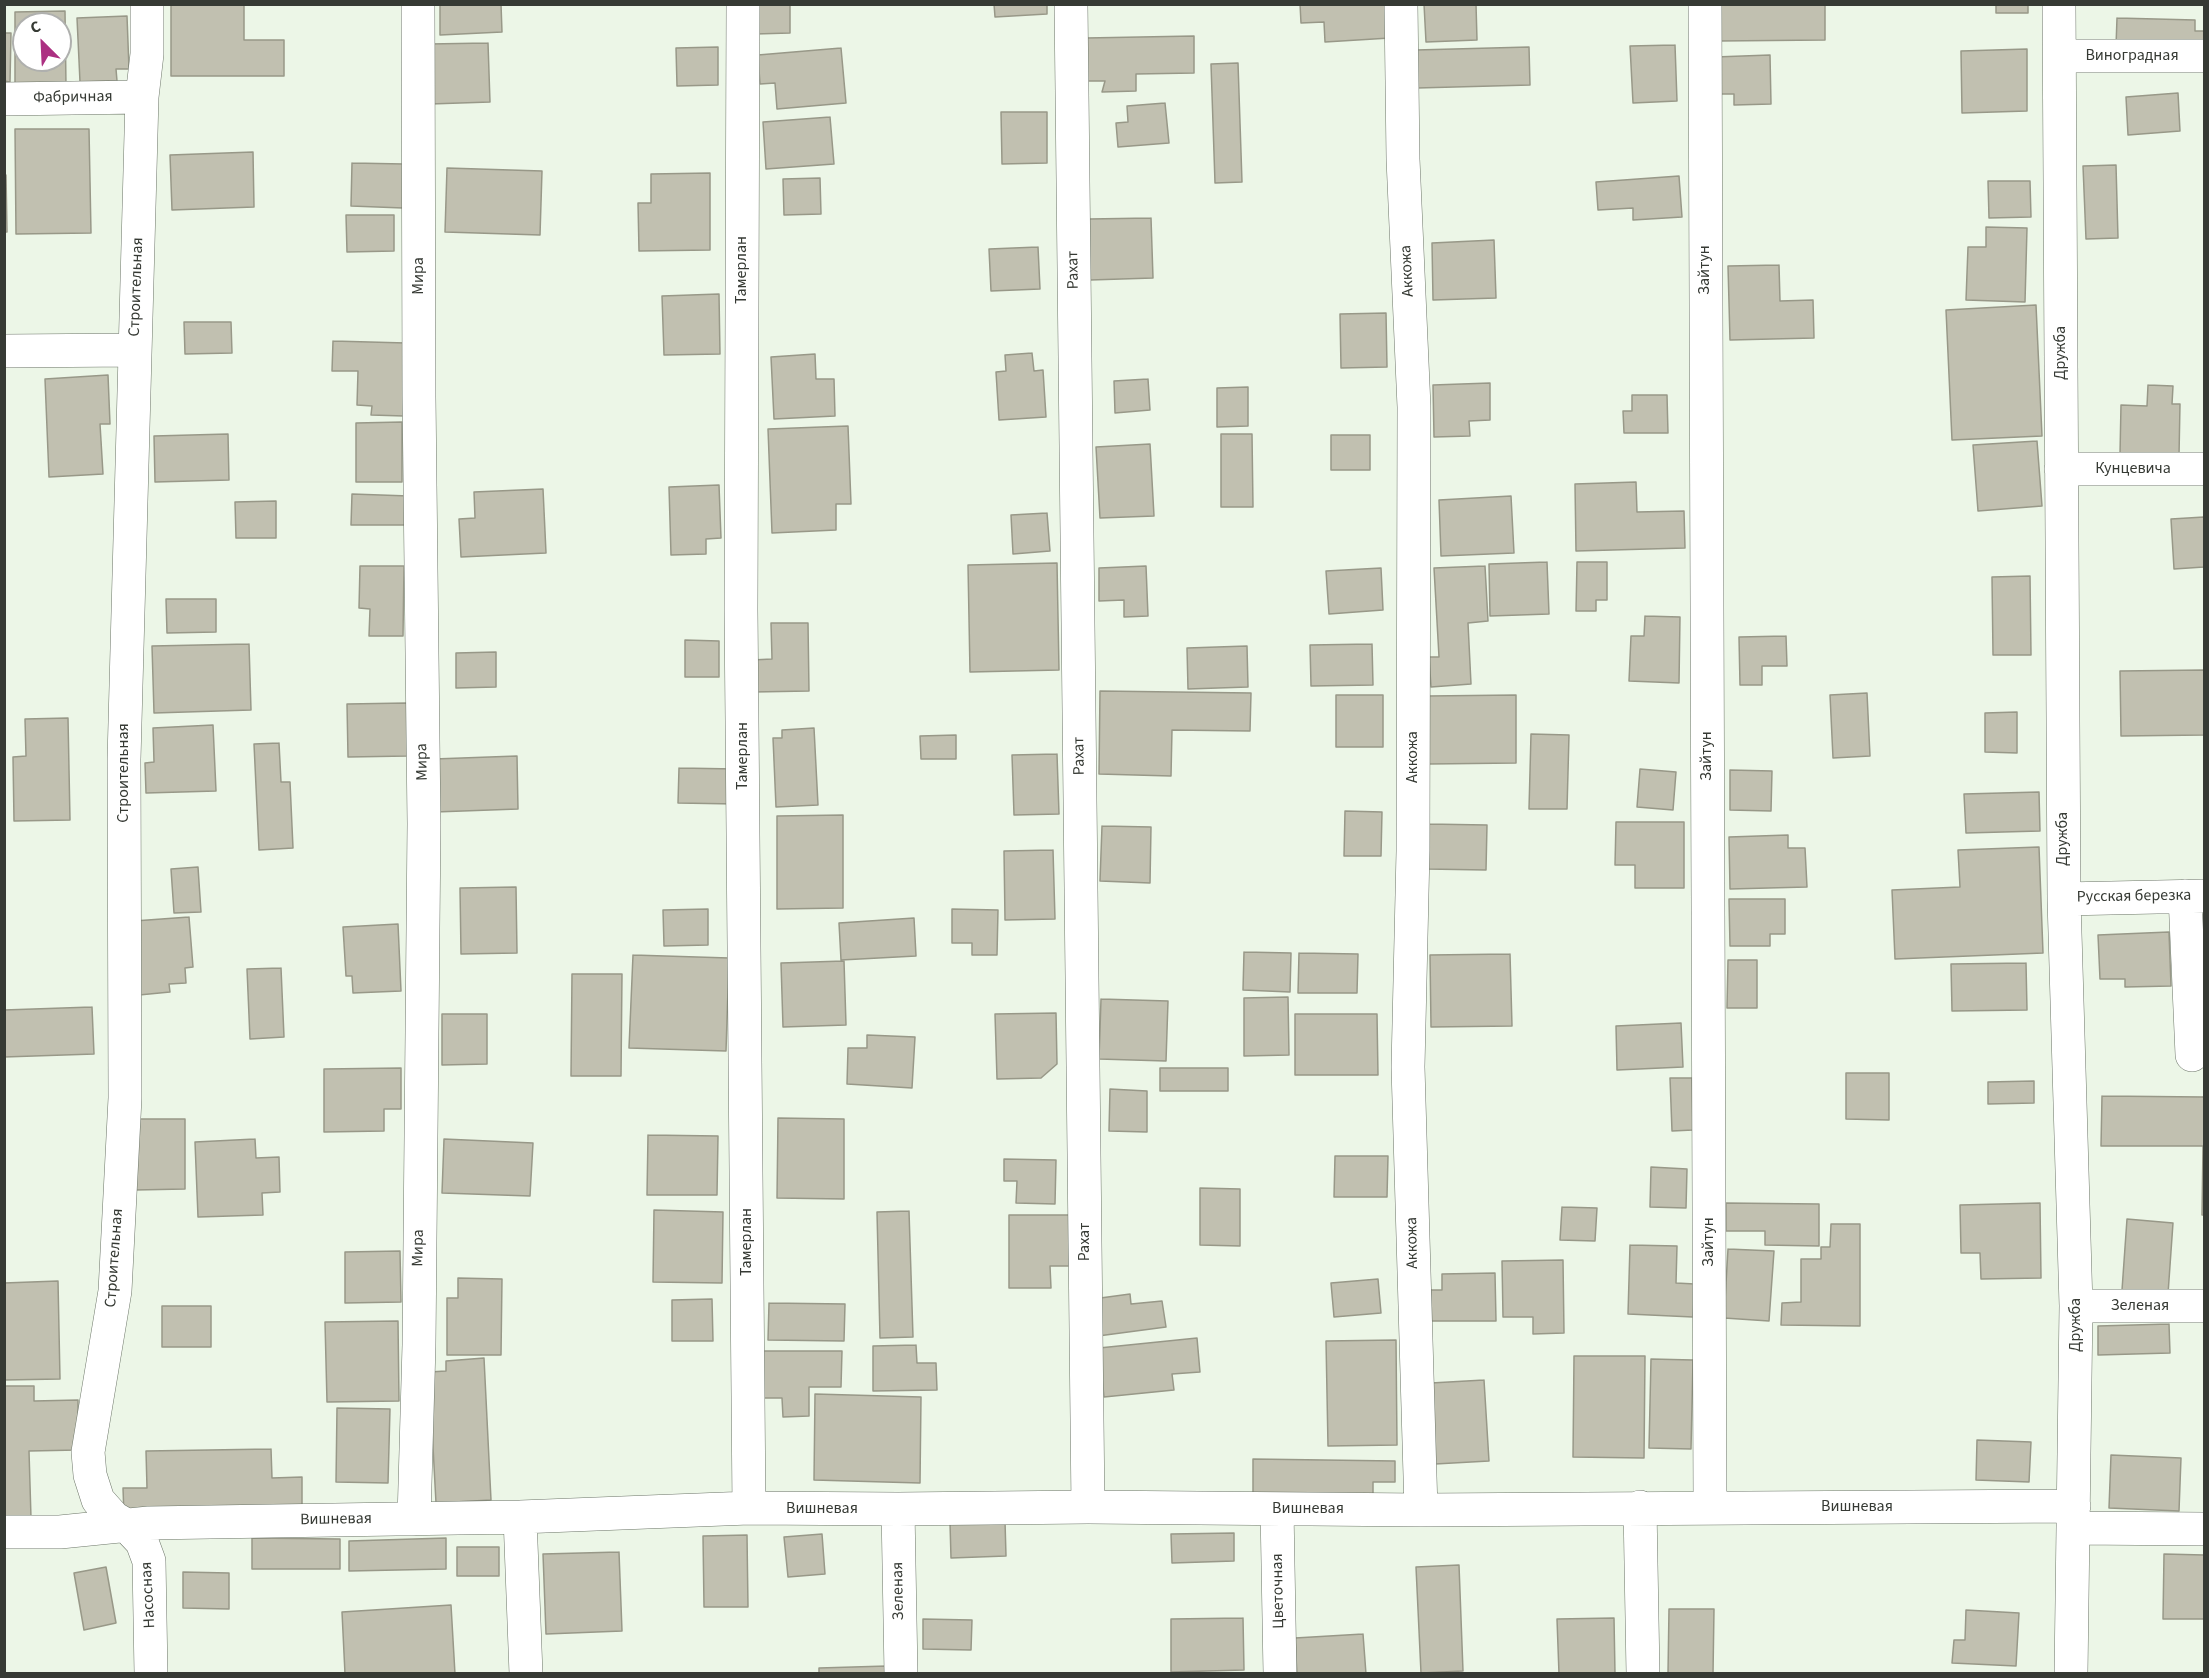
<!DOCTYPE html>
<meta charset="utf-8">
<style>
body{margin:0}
#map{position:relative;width:2209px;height:1678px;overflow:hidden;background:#ecf6e7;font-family:"Source Sans 3",sans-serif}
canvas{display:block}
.frame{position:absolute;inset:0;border:6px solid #363a34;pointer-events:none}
.north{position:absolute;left:12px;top:12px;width:60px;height:60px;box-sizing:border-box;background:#fff;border:2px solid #afb0ae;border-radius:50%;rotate:336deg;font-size:16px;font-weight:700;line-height:24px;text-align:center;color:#363a34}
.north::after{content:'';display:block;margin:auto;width:21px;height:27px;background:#ac3082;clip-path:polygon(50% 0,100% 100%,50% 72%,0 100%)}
</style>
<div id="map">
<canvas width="2209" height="1678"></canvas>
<div class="frame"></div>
<div class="north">С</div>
</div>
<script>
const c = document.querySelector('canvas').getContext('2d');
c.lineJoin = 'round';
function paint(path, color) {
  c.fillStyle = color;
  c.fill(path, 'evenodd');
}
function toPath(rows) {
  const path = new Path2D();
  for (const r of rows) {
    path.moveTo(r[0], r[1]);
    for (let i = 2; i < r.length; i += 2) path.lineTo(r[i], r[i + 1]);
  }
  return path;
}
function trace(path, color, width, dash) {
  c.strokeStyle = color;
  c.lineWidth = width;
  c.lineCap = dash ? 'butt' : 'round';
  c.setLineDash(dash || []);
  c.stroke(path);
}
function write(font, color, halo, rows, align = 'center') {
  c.font = font + ' "Source Sans 3",sans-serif';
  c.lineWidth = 4.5;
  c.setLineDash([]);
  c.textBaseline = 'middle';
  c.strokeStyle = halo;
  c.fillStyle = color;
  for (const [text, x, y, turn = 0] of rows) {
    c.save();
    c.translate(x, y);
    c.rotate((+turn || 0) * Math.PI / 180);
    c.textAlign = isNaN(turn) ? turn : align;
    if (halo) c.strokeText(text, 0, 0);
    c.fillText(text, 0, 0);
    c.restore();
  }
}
const building = toPath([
 [171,4,244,4,244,40,284,40,284,76,171,76,171,4],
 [440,4,501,4,502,32,440,35,440,4],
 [755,4,790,4,790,33,755,34,755,4],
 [994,4,1047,4,1047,14,995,17,994,4],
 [1300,4,1388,4,1390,38,1325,42,1324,22,1301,23,1300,4],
 [1424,4,1476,4,1477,40,1426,42,1424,4],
 [1718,4,1825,4,1825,40,1718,41,1718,4],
 [1996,4,2028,4,2028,13,1996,13,1996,4],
 [65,11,66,86,15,86,15,12,65,11],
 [24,24,60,24,60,60,24,60,24,24],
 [127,16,129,69,116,69,117,81,80,82,77,18,127,16],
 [2117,18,2195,20,2195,31,2204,31,2204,48,2116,46,2117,18],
 [4,33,11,33,10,82,4,81,4,33],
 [1194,36,1194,73,1136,74,1136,91,1102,92,1105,81,1086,81,1086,38,1194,36],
 [488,43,490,102,430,104,429,44,488,43],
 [1675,45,1677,101,1633,103,1630,46,1675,45],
 [718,47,718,85,677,86,676,48,718,47],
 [1529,47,1530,85,1417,88,1416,50,1529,47],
 [841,48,846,103,777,109,775,83,760,84,758,55,841,48],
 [2027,49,2027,111,1962,113,1961,51,2027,49],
 [1770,55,1771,104,1734,105,1734,94,1716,94,1715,57,1770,55],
 [1238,63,1242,182,1215,183,1211,64,1238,63],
 [2178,93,2180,131,2128,135,2126,97,2178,93],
 [1165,103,1169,143,1118,147,1116,123,1128,122,1127,106,1165,103],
 [1001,112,1047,112,1047,163,1002,164,1001,112],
 [830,117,834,164,766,169,763,122,830,117],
 [15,129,89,129,91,233,16,234,15,129],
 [253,152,254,207,172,210,170,155,253,152],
 [352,163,404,164,403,208,351,206,352,163],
 [2116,165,2118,238,2086,239,2083,166,2116,165],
 [447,168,542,171,540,235,445,232,447,168],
 [710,173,710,250,639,251,638,203,651,203,651,174,710,173],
 [4,175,6,175,7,232,4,232,4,175],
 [1679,176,1682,217,1633,220,1633,208,1598,210,1596,182,1679,176],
 [820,178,821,214,784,215,783,179,820,178],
 [1988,181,2030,181,2031,217,1989,218,1988,181],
 [346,215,394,215,394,251,347,252,346,215],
 [1151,218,1153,278,1090,280,1089,219,1151,218],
 [1986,227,2027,228,2025,302,1966,300,1968,247,1986,247,1986,227],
 [1494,240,1496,298,1433,300,1432,243,1494,240],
 [1038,247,1040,289,991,291,989,249,1038,247],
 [1779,265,1780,301,1813,300,1814,338,1730,340,1728,266,1779,265],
 [719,294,720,354,664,355,662,296,719,294],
 [2036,305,2042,436,1952,440,1946,310,2036,305],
 [1386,313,1387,367,1341,368,1340,314,1386,313],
 [184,322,231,322,232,353,185,354,184,322],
 [333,341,406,343,404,416,371,415,372,406,357,405,358,371,332,371,333,341],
 [1032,353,1034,371,1043,370,1046,417,999,420,996,372,1006,371,1005,355,1032,353],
 [815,354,816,379,834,379,835,416,774,419,771,357,815,354],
 [108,375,110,424,100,424,103,474,49,477,45,379,108,375],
 [1148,379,1150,410,1115,413,1114,381,1148,379],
 [1490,383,1490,420,1469,421,1470,436,1434,437,1433,385,1490,383],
 [2148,385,2173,386,2172,404,2180,404,2179,456,2120,454,2121,405,2147,406,2148,385],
 [1248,387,1248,426,1217,427,1217,388,1248,387],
 [1632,395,1667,395,1668,433,1624,433,1623,411,1632,411,1632,395],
 [402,422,402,482,356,482,356,423,402,422],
 [848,426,851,504,836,504,836,530,772,533,768,429,848,426],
 [228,434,229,480,155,482,154,436,228,434],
 [1221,434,1252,434,1253,507,1221,507,1221,434],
 [1331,435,1370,435,1370,470,1331,470,1331,435],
 [2037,441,2042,506,1978,511,1973,445,2037,441],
 [1150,444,1154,516,1100,518,1096,447,1150,444],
 [1636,482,1637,512,1684,511,1685,548,1576,551,1575,484,1636,482],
 [719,485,721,538,706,539,706,554,671,555,669,487,719,485],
 [543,489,546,553,461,557,459,519,475,518,474,492,543,489],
 [352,494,409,496,408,525,351,525,352,494],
 [1511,496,1514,553,1441,556,1439,500,1511,496],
 [276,501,276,538,236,538,235,502,276,501],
 [1047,513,1050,551,1013,554,1011,515,1047,513],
 [2204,517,2204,567,2174,569,2171,519,2204,517],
 [1547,562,1549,614,1490,616,1489,564,1547,562],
 [1577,562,1607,562,1607,600,1596,600,1596,611,1576,611,1577,562],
 [1057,563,1059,670,970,672,968,565,1057,563],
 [360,566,404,566,403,636,369,636,370,609,359,608,360,566],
 [1146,566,1148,616,1124,617,1124,600,1099,601,1099,568,1146,566],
 [1485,566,1488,621,1468,623,1471,684,1431,687,1429,657,1439,657,1434,568,1485,566],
 [1381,568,1383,610,1329,614,1326,571,1381,568],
 [2030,576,2031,655,1993,655,1992,577,2030,576],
 [166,599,216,599,216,632,167,633,166,599],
 [1645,616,1680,617,1679,683,1629,681,1631,636,1644,636,1645,616],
 [771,623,808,623,809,691,753,692,752,660,772,659,771,623],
 [1786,636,1787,666,1762,666,1762,685,1740,685,1739,637,1786,636],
 [685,640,719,641,719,677,685,677,685,640],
 [249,644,251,710,154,713,152,646,249,644],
 [1372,644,1373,685,1311,686,1310,645,1372,644],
 [1247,646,1248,687,1188,689,1187,648,1247,646],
 [496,652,496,687,456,688,456,653,496,652],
 [2204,670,2204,735,2121,736,2120,671,2204,670],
 [1100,691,1251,693,1250,731,1172,730,1171,776,1099,774,1100,691],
 [1867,693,1870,756,1833,758,1830,695,1867,693],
 [1336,695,1383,695,1383,747,1336,747,1336,695],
 [1516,695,1516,763,1429,764,1428,696,1516,695],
 [407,703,408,756,348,757,347,704,407,703],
 [2017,712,2017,753,1985,752,1985,713,2017,712],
 [68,718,70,820,14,821,13,757,26,756,25,719,68,718],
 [213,725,216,791,146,793,145,763,154,762,153,728,213,725],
 [814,728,818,805,776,807,773,738,782,738,782,730,814,728],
 [1531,734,1569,735,1567,809,1529,809,1531,734],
 [956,735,956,759,921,759,920,736,956,735],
 [279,743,281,782,290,782,293,848,259,850,254,744,279,743],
 [1057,754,1059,814,1014,815,1012,755,1057,754],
 [517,756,518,809,435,812,434,759,517,756],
 [679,768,736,769,736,804,678,803,679,768],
 [1640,769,1676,772,1673,810,1637,807,1640,769],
 [1730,770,1772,771,1771,811,1730,810,1730,770],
 [2039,792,2040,831,1966,833,1964,794,2039,792],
 [1345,811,1382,812,1381,856,1344,856,1345,811],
 [843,815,843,908,777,909,777,816,843,815],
 [1616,822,1684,822,1684,888,1635,888,1635,865,1615,865,1616,822],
 [1427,824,1487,825,1486,870,1426,869,1427,824],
 [1102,826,1151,827,1150,883,1100,881,1102,826],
 [1788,835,1788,848,1805,848,1807,887,1730,889,1729,837,1788,835],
 [2039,847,2043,953,1895,959,1892,890,1960,887,1958,850,2039,847],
 [1053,850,1055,919,1005,920,1004,851,1053,850],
 [198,867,201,912,174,913,171,869,198,867],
 [516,887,517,953,461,954,460,888,516,887],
 [1729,899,1785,899,1785,934,1770,934,1770,946,1730,946,1729,899],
 [708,909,708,945,664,946,663,910,708,909],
 [952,909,998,910,997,955,972,955,972,943,952,943,952,909],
 [189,917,193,967,185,968,186,983,169,984,170,992,139,995,134,921,189,917],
 [914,918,916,956,841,960,839,923,914,918],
 [398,924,401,991,353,993,352,976,346,976,343,927,398,924],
 [2169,932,2171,986,2125,987,2125,979,2100,979,2098,935,2169,932],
 [1244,952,1291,953,1290,992,1243,990,1244,952],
 [1299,953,1358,954,1357,993,1298,993,1299,953],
 [1510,954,1512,1026,1431,1027,1430,955,1510,954],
 [633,955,729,958,726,1051,629,1048,633,955],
 [1728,960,1757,960,1757,1008,1727,1008,1728,960],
 [844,961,846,1025,783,1027,781,963,844,961],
 [2026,963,2027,1010,1952,1011,1951,964,2026,963],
 [281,968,284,1037,250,1039,247,969,281,968],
 [572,974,622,974,621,1076,571,1076,572,974],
 [1288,997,1289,1055,1244,1056,1244,998,1288,997],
 [1101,999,1168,1001,1166,1061,1099,1059,1101,999],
 [92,1007,94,1054,4,1057,4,1010,92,1007],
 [1056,1013,1057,1064,1041,1078,997,1079,995,1014,1056,1013],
 [442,1014,487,1014,487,1064,442,1065,442,1014],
 [1295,1014,1377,1014,1378,1075,1295,1075,1295,1014],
 [1681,1023,1683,1067,1617,1070,1616,1026,1681,1023],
 [867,1035,915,1037,912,1088,847,1084,848,1048,867,1048,867,1035],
 [401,1068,401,1109,384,1109,384,1131,324,1132,324,1069,401,1068],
 [1160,1068,1228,1068,1228,1091,1160,1091,1160,1068],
 [1846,1073,1889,1073,1889,1120,1846,1119,1846,1073],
 [1670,1078,1692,1078,1693,1130,1672,1131,1670,1078],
 [2034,1081,2034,1103,1988,1104,1988,1082,2034,1081],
 [1110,1089,1147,1091,1147,1132,1109,1131,1110,1089],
 [2102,1096,2204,1097,2204,1215,2202,1215,2203,1146,2101,1146,2102,1096],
 [778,1118,844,1119,844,1199,777,1198,778,1118],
 [135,1119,185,1119,185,1189,135,1190,135,1119],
 [648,1135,718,1136,717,1195,647,1195,648,1135],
 [255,1139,256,1158,279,1157,280,1192,262,1193,263,1215,198,1217,195,1142,255,1139],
 [444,1139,533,1143,530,1196,442,1193,444,1139],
 [1335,1156,1388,1156,1387,1197,1334,1197,1335,1156],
 [1004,1159,1056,1160,1055,1204,1016,1203,1017,1181,1004,1181,1004,1159],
 [1651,1167,1687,1169,1686,1208,1650,1207,1651,1167],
 [1200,1188,1240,1189,1240,1246,1200,1245,1200,1188],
 [1726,1203,1819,1204,1819,1246,1765,1245,1765,1231,1726,1231,1726,1203],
 [2040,1203,2041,1278,1981,1279,1980,1253,1961,1253,1960,1205,2040,1203],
 [1562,1207,1597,1208,1595,1241,1560,1240,1562,1207],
 [654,1210,723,1212,722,1283,653,1282,654,1210],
 [909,1211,913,1337,880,1338,877,1212,909,1211],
 [1009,1215,1069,1215,1069,1266,1050,1266,1051,1288,1009,1288,1009,1215],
 [2127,1219,2173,1223,2168,1294,2122,1290,2127,1219],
 [1831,1224,1860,1224,1860,1326,1781,1325,1782,1303,1801,1302,1801,1259,1821,1259,1821,1247,1830,1247,1831,1224],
 [1630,1245,1677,1246,1676,1283,1695,1284,1693,1317,1628,1314,1630,1245],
 [1728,1249,1774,1251,1769,1321,1724,1318,1728,1249],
 [400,1251,401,1302,345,1303,345,1252,400,1251],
 [1563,1260,1564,1333,1533,1334,1533,1317,1503,1317,1502,1261,1563,1260],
 [1495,1273,1496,1321,1431,1321,1431,1290,1442,1290,1442,1274,1495,1273],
 [458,1278,502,1279,501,1355,447,1355,447,1298,458,1298,458,1278],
 [1378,1279,1381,1313,1334,1317,1331,1283,1378,1279],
 [58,1281,60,1379,4,1380,4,1283,58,1281],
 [1130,1294,1131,1304,1162,1301,1166,1327,1098,1336,1093,1299,1130,1294],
 [712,1299,713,1341,672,1341,672,1300,712,1299],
 [769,1303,845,1304,844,1341,768,1340,769,1303],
 [162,1306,211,1306,211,1347,162,1347,162,1306],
 [398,1321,399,1401,327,1402,325,1322,398,1321],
 [2169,1324,2170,1353,2098,1355,2098,1326,2169,1324],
 [1197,1338,1200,1372,1172,1374,1174,1390,1104,1397,1099,1348,1197,1338],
 [1396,1340,1397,1445,1328,1446,1326,1341,1396,1340],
 [916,1345,917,1363,936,1363,937,1390,873,1391,873,1346,916,1345],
 [758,1351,842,1351,841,1387,809,1387,809,1416,783,1417,782,1398,759,1398,758,1351],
 [1574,1356,1645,1356,1644,1458,1573,1457,1574,1356],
 [484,1358,491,1500,436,1503,429,1372,446,1371,446,1361,484,1358],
 [1651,1359,1693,1360,1691,1449,1649,1448,1651,1359],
 [1484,1380,1489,1461,1435,1464,1431,1383,1484,1380],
 [4,1386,34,1386,34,1401,78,1400,78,1450,29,1451,31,1518,4,1518,4,1386],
 [815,1394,921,1397,920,1483,814,1480,815,1394],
 [337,1408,390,1409,388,1483,336,1482,337,1408],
 [1977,1440,2031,1442,2029,1482,1976,1480,1977,1440],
 [271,1449,272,1478,302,1477,302,1512,124,1516,123,1488,147,1488,146,1451,271,1449],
 [2111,1455,2181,1458,2179,1511,2109,1508,2111,1455],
 [1253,1459,1395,1461,1395,1482,1373,1482,1373,1497,1253,1496,1253,1459],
 [1005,1521,1006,1556,951,1558,950,1523,1005,1521],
 [1234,1533,1234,1561,1172,1563,1171,1534,1234,1533],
 [822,1534,825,1574,788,1577,784,1537,822,1534],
 [747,1535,748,1607,704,1607,703,1536,747,1535],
 [252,1538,340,1539,340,1569,252,1569,252,1538],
 [446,1538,446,1569,349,1571,349,1541,446,1538],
 [457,1547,499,1547,499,1576,457,1576,457,1547],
 [619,1552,622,1631,546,1634,543,1554,619,1552],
 [2164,1554,2204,1555,2204,1619,2163,1619,2164,1554],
 [1459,1565,1463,1671,1421,1673,1416,1567,1459,1565],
 [106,1567,116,1623,84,1630,74,1573,106,1567],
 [183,1572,229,1573,229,1609,183,1608,183,1572],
 [451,1605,455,1674,345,1674,342,1612,451,1605],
 [1669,1609,1714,1609,1713,1674,1668,1673,1669,1609],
 [1966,1610,2019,1613,2016,1666,1952,1663,1954,1640,1965,1640,1966,1610],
 [1243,1618,1244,1670,1171,1672,1171,1619,1243,1618],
 [1614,1618,1615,1674,1559,1674,1557,1619,1614,1618],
 [923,1619,972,1620,971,1650,923,1649,923,1619],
 [1363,1634,1366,1674,1297,1674,1295,1638,1363,1634],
 [887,1666,887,1674,819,1674,819,1668,887,1666]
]);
const minor = toPath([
 [147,4,147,54,142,97,124,759,125,1098,115,1291,88,1452,90,1475,98,1500,114,1518,126,1525,142,1542,149,1561,151,1674],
 [743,4,741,609,749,1508],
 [1071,4,1088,1507],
 [1401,4,1403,159,1414,407,1413,851,1408,1067,1421,1510],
 [1705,4,1710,1507],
 [2059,4,2064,899,2076,1306,2071,1674],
 [2060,56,2204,56],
 [4,99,142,97],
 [4,351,135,350],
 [2061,469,2204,469],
 [2185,896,2192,1055],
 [2064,899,2204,896],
 [2076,1306,2204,1306],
 [1640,1507,1643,1674],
 [898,1509,901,1674],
 [1277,1509,1280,1674],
 [520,1517,526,1674],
 [414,1519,419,1345,424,824,419,397,418,4],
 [2073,1528,2204,1529],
 [4,1532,60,1532,149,1523,520,1517,749,1508,898,1509,1088,1507,1421,1510,2074,1506]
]);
const streetNames = [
 ["Виноградная",2132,56],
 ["Фабричная",73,98,-1],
 ["Тамерлан",742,270,-90],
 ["Рахат",1074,270,-91],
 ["Зайтун",1705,270,-90],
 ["Аккожа",1408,271,-93],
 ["Мира",419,276,-90],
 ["Строительная",137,287,-88],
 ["Дружба",2061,353,-90],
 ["Кунцевича",2133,469],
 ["Тамерлан",743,756,-90],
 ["Рахат",1080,756,-91],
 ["Зайтун",1707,756,-90],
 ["Аккожа",1413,757,-90],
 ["Мира",423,762,-91],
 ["Строительная",124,773,-90],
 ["Дружба",2063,839,-90],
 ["Русская березка",2134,897,-1],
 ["Тамерлан",747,1242,-90],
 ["Рахат",1085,1242,-90],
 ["Зайтун",1709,1242,-90],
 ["Аккожа",1413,1243,-91],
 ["Мира",419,1248,-89],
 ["Строительная",115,1258,-86],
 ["Зеленая",2140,1306],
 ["Дружба",2076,1325,-90],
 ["Вишневая",1857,1507],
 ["Вишневая",822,1509],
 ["Вишневая",1308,1509],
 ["Вишневая",336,1520,-1],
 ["Зеленая",899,1591,-91],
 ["Цветочная",1279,1591,-91],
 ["Насосная",149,1595,-93]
];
paint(building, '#c1c0b0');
trace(building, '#989888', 1.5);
trace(minor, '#6d7669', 34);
trace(minor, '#fff', 33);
write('16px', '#363a34', '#fff', streetNames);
</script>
